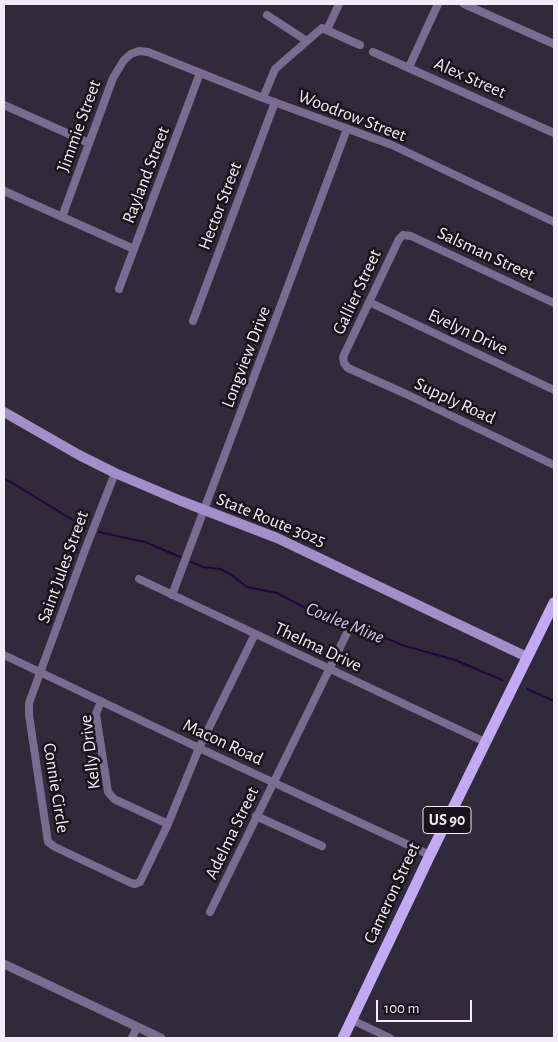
<!DOCTYPE html>
<style>
body{margin:0}
#map{position:relative;width:558px;height:1042px;overflow:hidden;background:#302a3b;font-family:"Alegreya Sans",sans-serif}
canvas{display:block}
.frame{position:absolute;inset:0;border:5px solid #f1edf9;pointer-events:none}
.scale{position:absolute;left:376px;top:1000px;width:96px;height:22px;box-sizing:border-box;border:2px solid #f1edf9;border-top:0;padding-left:6px;font-size:15px;line-height:18px;white-space:nowrap;color:#f1edf9;-webkit-text-stroke:4px #17141c;paint-order:stroke}
</style>
<div id="map">
<canvas width="558" height="1042"></canvas>
<div class="frame"></div>
<div class="scale">100 m</div>
</div>
<script>
const c = document.querySelector('canvas').getContext('2d');
c.lineJoin = 'round';
function toPath(rows) {
  const path = new Path2D();
  for (const r of rows) {
    path.moveTo(r[0], r[1]);
    for (let i = 2; i < r.length; i += 2) path.lineTo(r[i], r[i + 1]);
  }
  return path;
}
function trace(path, color, width, dash) {
  c.strokeStyle = color;
  c.lineWidth = width;
  c.lineCap = dash ? 'butt' : 'round';
  c.setLineDash(dash || []);
  c.stroke(path);
}
function write(font, color, halo, rows, align = 'center') {
  c.font = font + ' "Alegreya Sans",sans-serif';
  c.lineWidth = 5;
  c.setLineDash([]);
  c.textBaseline = 'middle';
  c.strokeStyle = halo;
  c.fillStyle = color;
  for (const [text, x, y, turn = 0] of rows) {
    c.save();
    c.translate(x, y);
    c.rotate((+turn || 0) * Math.PI / 180);
    c.textAlign = isNaN(turn) ? turn : align;
    if (halo) c.strokeText(text, 0, 0);
    c.fillText(text, 0, 0);
    c.restore();
  }
}
const stream = toPath([
 [4,478,86,528],
 [99,532,145,542,180,557],
 [191,562,203,567,220,569,230,574,247,587,277,593,313,612,357,626,402,645,455,660,502,680],
 [527,689,554,701]
]);
const minor = toPath([
 [464,4,554,44],
 [267,15,307,41],
 [327,30,339,4],
 [373,52,554,133],
 [409,67,438,4],
 [263,98,275,69,322,28,360,45],
 [4,105,89,143],
 [4,191,134,249],
 [62,217,113,78,124,60,131,54,139,51,148,52,263,98,392,145,554,222],
 [119,289,200,73],
 [369,302,554,390],
 [554,303,411,236,403,235,399,239,343,357,344,363,348,368,406,394,554,465],
 [193,321,275,102],
 [115,473,85,550,29,703,29,715,48,842,55,847,131,883,135,884,140,882,168,824,199,748,255,634],
 [139,579,485,742],
 [172,595,347,129],
 [4,655,199,748,430,855],
 [101,701,96,714,108,792,114,799,168,824],
 [256,816,322,846],
 [210,912,347,633],
 [352,1020,390,1038],
 [132,1038,137,1027]
]);
const tertiary = toPath([
 [4,964,161,1038]
]);
const secondary = toPath([
 [4,412,79,455,115,473,181,501,277,538,527,657]
]);
const primary = toPath([
 [343,1038,430,855,554,603]
]);
const shields = [
 [447,820,48]
];
const shieldNames = [
 ["US 90",447,820]
];
const streetNames = [
 ["Alex Street",470,78,24],
 ["Woodrow Street",352,116,21],
 ["Jimmie Street",79,126,-70],
 ["Rayland Street",146,175,-69],
 ["Hector Street",220,206,-69],
 ["Salsman Street",486,254,25],
 ["Gallier Street",357,292,-65],
 ["Evelyn Drive",468,332,25],
 ["Longview Drive",246,357,-69],
 ["Supply Road",455,401,25],
 ["State Route 3025",271,520,22],
 ["Saint Jules Street",63,567,-70],
 ["Thelma Drive",318,647,25],
 ["Macon Road",223,742,25],
 ["Kelly Drive",90,752,-97],
 ["Connie Circle",56,788,81],
 ["Adelma Street",232,833,-64],
 ["Cameron Street",392,893,-65]
];
const waterNames = [
 ["Coulee Mine",345,623,22]
];
trace(stream, '#22053f', 2);
trace(minor, '#786c90', 8);
trace(tertiary, '#786c90', 9);
trace(secondary, '#a28ec8', 10);
trace(primary, '#c3a8f3', 11);
for (const [x, y, w] of shields) {
  const box = new Path2D();
  box.roundRect(x - w / 2, y - 13.5, w, 27, 4);
  c.fillStyle = '#17141c';
  c.fill(box);
  trace(box, '#f1edf9', 1);
}
write('bold 16px', '#f1edf9', null, shieldNames);
write('18px', '#f1edf9', '#17141c', streetNames);
write('italic 19px', '#d4c5f1', '#17141c', waterNames);
</script>
